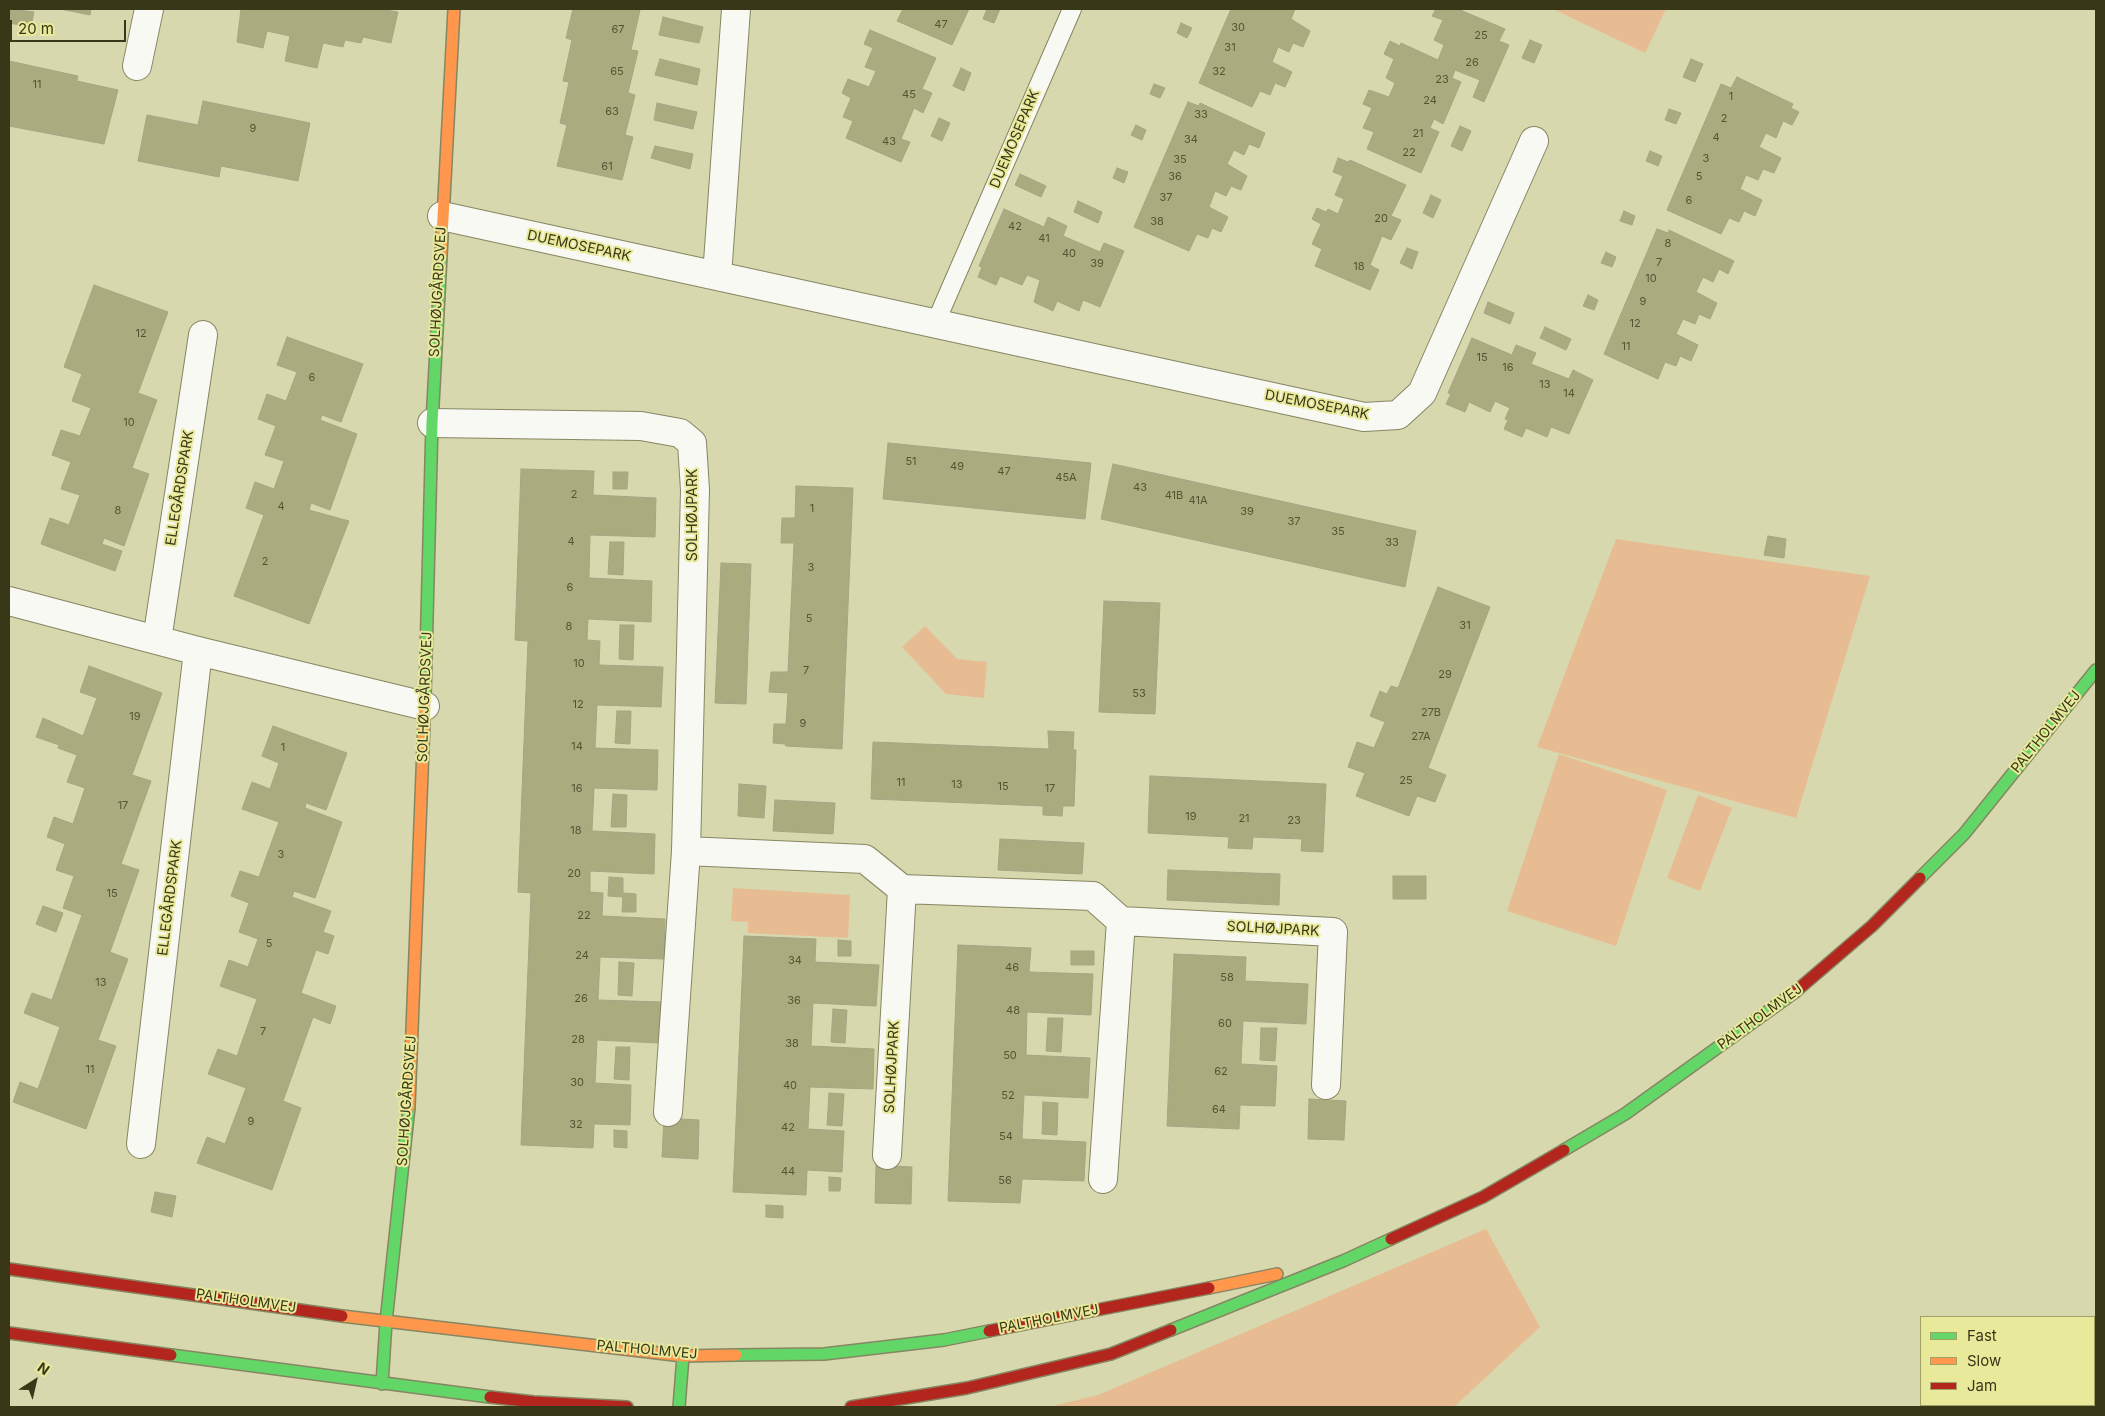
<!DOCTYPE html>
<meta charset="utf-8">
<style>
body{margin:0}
#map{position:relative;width:2105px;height:1416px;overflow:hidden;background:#d8d8ae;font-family:Inter,sans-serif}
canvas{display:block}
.frame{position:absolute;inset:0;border:10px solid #383718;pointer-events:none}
.legend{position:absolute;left:1920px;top:1316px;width:175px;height:90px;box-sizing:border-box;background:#e9e99c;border:1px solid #a2a267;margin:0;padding:6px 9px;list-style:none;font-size:15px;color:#383718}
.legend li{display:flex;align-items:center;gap:10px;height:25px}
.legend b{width:25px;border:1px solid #a2a267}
.north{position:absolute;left:10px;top:1356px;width:50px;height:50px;-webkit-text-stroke:4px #e9e99c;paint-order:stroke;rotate:35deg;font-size:14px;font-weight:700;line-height:20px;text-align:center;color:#383718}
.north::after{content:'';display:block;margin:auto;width:18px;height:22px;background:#383718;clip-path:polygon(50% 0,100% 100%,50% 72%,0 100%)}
.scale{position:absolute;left:10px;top:20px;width:116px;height:22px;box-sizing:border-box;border:2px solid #383718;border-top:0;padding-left:6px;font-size:15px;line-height:18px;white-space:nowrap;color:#383718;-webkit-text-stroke:4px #e9e99c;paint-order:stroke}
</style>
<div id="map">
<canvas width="2105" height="1416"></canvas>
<div class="frame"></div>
<ul class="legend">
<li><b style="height:6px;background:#63d668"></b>Fast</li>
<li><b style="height:6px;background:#ff974d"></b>Slow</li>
<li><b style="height:6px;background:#b3261e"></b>Jam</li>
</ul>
<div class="north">N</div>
<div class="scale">20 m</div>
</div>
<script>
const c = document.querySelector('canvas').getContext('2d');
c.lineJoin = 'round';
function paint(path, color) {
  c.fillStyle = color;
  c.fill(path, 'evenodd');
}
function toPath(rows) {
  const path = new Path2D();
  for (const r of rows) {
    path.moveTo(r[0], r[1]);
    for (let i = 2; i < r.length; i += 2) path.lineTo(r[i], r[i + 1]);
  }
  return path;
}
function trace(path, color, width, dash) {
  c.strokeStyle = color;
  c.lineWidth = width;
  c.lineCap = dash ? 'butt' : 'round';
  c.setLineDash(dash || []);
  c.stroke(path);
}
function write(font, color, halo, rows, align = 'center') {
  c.font = font + ' Inter,sans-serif';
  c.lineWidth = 4;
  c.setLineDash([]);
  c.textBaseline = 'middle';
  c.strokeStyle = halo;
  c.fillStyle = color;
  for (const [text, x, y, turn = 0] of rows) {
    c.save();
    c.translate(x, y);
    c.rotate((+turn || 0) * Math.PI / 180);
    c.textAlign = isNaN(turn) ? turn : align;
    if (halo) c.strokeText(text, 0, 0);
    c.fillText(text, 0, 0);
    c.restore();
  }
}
const green = toPath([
 [1553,9,1666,9,1645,53],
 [1616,539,1870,576,1796,818,1537,747],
 [925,626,957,659,987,662,984,698,946,694,902,647],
 [1559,754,1667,790,1616,946,1507,911],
 [1698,795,1732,808,1700,891,1667,878],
 [733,888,850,895,848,938,748,933,748,922,731,921],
 [1486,1229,1540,1327,1454,1407,1049,1407,1098,1395]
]);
const building = toPath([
 [11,9,34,12,31,27,9,23,11,9],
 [60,9,91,9,90,15,60,9],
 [241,9,379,9,398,12,391,43,363,37,361,43,345,40,343,47,323,43,317,68,285,61,290,36,267,31,263,48,237,42,241,9],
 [573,9,640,10,631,50,638,51,628,93,635,95,625,135,633,137,622,180,557,166,567,125,560,123,569,82,563,81,572,40,566,38,573,9],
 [903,9,969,9,952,45,897,21,903,9],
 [987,9,1000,9,994,23,983,19,987,9],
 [1231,9,1295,9,1291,19,1310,31,1303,47,1293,43,1289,52,1278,47,1272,62,1292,72,1285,87,1275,83,1270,95,1260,91,1252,107,1199,83,1231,9],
 [1436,9,1458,9,1505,29,1499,41,1509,45,1484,102,1473,97,1480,80,1455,70,1452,78,1461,82,1443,124,1434,119,1430,128,1439,132,1421,173,1367,149,1374,132,1363,128,1372,108,1363,104,1369,90,1389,97,1395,83,1386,78,1394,59,1384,54,1390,41,1400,46,1401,43,1438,60,1444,45,1434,40,1443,20,1432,16,1436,9],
 [663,17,703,27,699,43,659,35,663,17],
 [1181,23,1192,28,1187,38,1177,33,1181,23],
 [870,30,936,58,922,89,932,93,923,113,914,108,901,139,910,142,901,162,846,138,853,121,843,117,851,98,842,93,848,79,869,87,876,71,865,67,873,48,864,44,870,30],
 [1530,40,1542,45,1534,63,1522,58,1530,40],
 [660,59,700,69,697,85,655,75,660,59],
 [1691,59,1703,64,1695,82,1683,77,1691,59],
 [9,61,78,76,77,81,118,90,104,144,9,126,9,61],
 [961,68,971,73,964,91,953,86,961,68],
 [1737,77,1793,104,1791,108,1799,112,1792,125,1783,121,1776,138,1766,133,1759,147,1781,158,1774,173,1763,169,1758,180,1746,175,1740,189,1762,200,1755,216,1744,211,1739,222,1729,218,1721,234,1667,210,1721,84,1731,88,1737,77],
 [1154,84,1165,88,1160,98,1150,94,1154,84],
 [203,101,310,123,298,181,221,166,219,177,138,161,147,115,198,125,203,101],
 [1188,102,1199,106,1200,103,1265,133,1259,148,1249,144,1244,155,1234,150,1227,164,1247,176,1241,190,1231,186,1226,196,1215,191,1209,207,1228,217,1221,232,1212,228,1208,238,1197,234,1189,251,1134,227,1188,102],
 [657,103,697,112,693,129,654,120,657,103],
 [1669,109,1681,113,1676,124,1665,120,1669,109],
 [939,118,950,123,942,141,931,136,939,118],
 [1136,125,1146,130,1142,140,1131,135,1136,125],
 [1460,126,1471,131,1462,151,1451,146,1460,126],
 [655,146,693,154,690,169,651,158,655,146],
 [1650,151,1662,156,1658,166,1646,161,1650,151],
 [1338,158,1348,162,1350,160,1406,185,1391,216,1401,220,1391,240,1382,236,1370,265,1379,270,1370,290,1315,266,1322,249,1312,244,1321,224,1312,219,1317,208,1326,212,1328,209,1338,214,1344,199,1335,195,1343,176,1333,172,1338,158],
 [1117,168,1128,172,1124,183,1113,178,1117,168],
 [1020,174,1046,186,1041,197,1015,185,1020,174],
 [1431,195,1441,200,1433,218,1423,213,1431,195],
 [1078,201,1102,212,1098,223,1074,212,1078,201],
 [1004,209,1044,227,1048,217,1067,226,1063,236,1100,252,1104,243,1124,251,1100,307,1083,300,1079,311,1057,301,1053,311,1034,302,1040,280,1027,275,1022,285,1000,276,996,285,978,277,982,267,979,266,1004,209],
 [1624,211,1635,216,1632,225,1620,221,1624,211],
 [1657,229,1668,233,1669,230,1734,261,1728,274,1719,269,1713,282,1703,277,1696,292,1717,303,1710,319,1699,314,1695,324,1683,319,1676,334,1698,345,1691,361,1680,356,1676,366,1665,362,1658,379,1604,354,1657,229],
 [1407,248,1418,252,1412,269,1400,263,1407,248],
 [1606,252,1616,257,1612,267,1601,263,1606,252],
 [94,285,168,312,138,393,157,400,132,468,149,474,124,546,104,538,102,544,122,551,115,571,41,544,50,518,69,525,80,495,61,489,71,462,52,455,61,430,80,436,91,408,72,401,82,374,64,367,94,285],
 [1588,295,1598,300,1594,310,1583,306,1588,295],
 [1488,302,1514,313,1510,324,1484,313,1488,302],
 [1545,327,1571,339,1566,350,1540,338,1545,327],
 [287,337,363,364,341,422,322,415,320,420,357,434,330,510,311,503,309,510,349,521,309,624,234,596,264,515,246,508,255,482,274,489,284,461,265,455,276,426,258,419,267,394,286,401,297,372,277,365,287,337],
 [1472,338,1512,355,1516,345,1536,353,1531,364,1569,379,1573,370,1593,380,1569,434,1551,427,1547,437,1526,428,1522,437,1504,429,1508,420,1505,419,1510,408,1495,401,1490,412,1469,402,1465,412,1446,404,1451,394,1448,393,1472,338],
 [888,443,1091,463,1085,519,883,499,888,443],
 [1113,464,1416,531,1405,587,1101,519,1113,464],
 [521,469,594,471,593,495,656,498,655,537,590,535,589,578,652,581,651,622,588,619,587,640,600,641,599,665,663,667,661,707,597,705,595,748,658,750,657,790,594,788,592,831,655,834,654,874,590,871,590,892,603,893,602,916,665,919,664,959,600,957,598,1000,662,1002,660,1043,597,1040,595,1083,631,1085,630,1125,594,1124,593,1148,521,1145,531,893,518,892,528,641,515,640,521,469],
 [613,472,628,472,627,489,613,489,613,472],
 [796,486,853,488,842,749,786,746,785,744,773,743,774,724,786,724,788,693,769,692,771,672,788,672,794,543,781,543,782,518,795,518,796,486],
 [1768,536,1786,539,1784,558,1764,555,1768,536],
 [610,542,624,542,623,575,608,574,610,542],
 [721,563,751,564,746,704,715,703,721,563],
 [1438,587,1490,607,1428,768,1446,775,1435,802,1417,796,1409,816,1356,796,1365,773,1348,767,1357,742,1374,748,1385,722,1370,716,1380,691,1387,694,1391,686,1398,688,1438,587],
 [1104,601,1160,603,1155,714,1099,712,1104,601],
 [620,625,634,625,633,660,619,659,620,625],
 [89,666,162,693,132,775,151,781,121,864,139,870,110,952,128,959,98,1040,116,1046,86,1129,13,1102,20,1082,38,1089,60,1027,24,1013,32,993,52,1000,82,915,63,908,74,876,56,870,65,844,47,837,54,817,73,824,85,788,67,782,77,755,58,748,59,745,36,737,43,718,83,736,97,698,80,692,89,666],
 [617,711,631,711,630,744,615,743,617,711],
 [273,726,347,753,326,810,306,803,305,808,342,822,315,898,294,891,292,897,331,911,323,932,334,936,328,954,316,950,301,993,336,1006,330,1024,313,1017,283,1101,301,1108,272,1190,197,1163,207,1137,225,1144,246,1088,208,1074,218,1049,237,1056,257,999,220,986,229,960,248,967,258,939,239,932,249,903,231,896,240,871,259,877,279,822,242,809,252,782,270,789,279,763,262,756,273,726],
 [1048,731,1074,732,1073,750,1076,750,1074,806,1063,806,1062,816,1043,815,1043,806,871,799,873,742,1049,749,1048,731],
 [1150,776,1326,784,1323,852,1301,851,1302,839,1253,837,1252,849,1228,848,1229,837,1148,833,1150,776],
 [739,784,766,786,764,818,738,816,739,784],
 [613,794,627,795,626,827,611,827,613,794],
 [775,800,835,803,833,834,773,831,775,800],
 [1000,839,1084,843,1082,874,998,870,1000,839],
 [1168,870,1280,874,1279,905,1167,900,1168,870],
 [1393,876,1426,876,1426,899,1393,899,1393,876],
 [609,877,623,878,623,893,636,894,636,912,622,912,623,897,608,896,609,877],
 [43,906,63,913,56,932,36,924,43,906],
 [744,936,816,939,815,962,879,965,876,1006,813,1003,811,1046,874,1049,873,1089,810,1087,808,1129,844,1131,842,1172,807,1170,806,1195,733,1192,744,936],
 [838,940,851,941,851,956,838,956,838,940],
 [958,945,1031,948,1029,972,1093,974,1091,1015,1027,1012,1026,1055,1090,1058,1088,1098,1024,1095,1022,1139,1086,1142,1084,1181,1022,1179,1020,1203,948,1201,958,945],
 [1071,951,1094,951,1094,965,1071,965,1071,951],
 [1174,954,1246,957,1245,981,1308,984,1306,1024,1243,1021,1241,1064,1277,1066,1275,1106,1240,1105,1239,1129,1167,1126,1174,954],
 [619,962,634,963,632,996,618,995,619,962],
 [833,1009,847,1010,845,1043,831,1042,833,1009],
 [1048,1018,1063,1018,1061,1052,1046,1051,1048,1018],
 [1261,1028,1277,1028,1275,1061,1260,1060,1261,1028],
 [616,1047,630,1047,629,1080,614,1079,616,1047],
 [829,1093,844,1094,842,1126,827,1125,829,1093],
 [1309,1099,1346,1101,1344,1140,1308,1139,1309,1099],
 [1043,1102,1058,1103,1057,1135,1042,1134,1043,1102],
 [664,1118,699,1120,698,1159,662,1157,664,1118],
 [614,1130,627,1131,627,1148,614,1147,614,1130],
 [876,1165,912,1167,911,1204,875,1203,876,1165],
 [829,1177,841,1178,840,1191,829,1191,829,1177],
 [155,1192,176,1196,172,1217,151,1212,155,1192],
 [766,1205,783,1206,783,1218,766,1217,766,1205]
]);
const lane = toPath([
 [935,324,1072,9]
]);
const street = toPath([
 [137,66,149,9],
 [442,216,1364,417,1398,415,1422,393,1534,141],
 [717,276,736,9],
 [432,423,641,426,680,433,692,443,695,490,686,851,865,859,902,889,1093,896,1121,921,1333,932,1326,1085],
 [9,601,198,651,425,706],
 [157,640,203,335],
 [668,1112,686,851],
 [141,1144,198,651],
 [887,1155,902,889],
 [1103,1179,1121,921]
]);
const fast = toPath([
 [425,696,432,423,441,256],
 [1920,878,1964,834,2096,670],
 [1564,1150,1625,1114,1795,992],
 [1171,1330,1343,1261,1391,1239],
 [171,1355,490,1397],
 [736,1355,824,1354,944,1340,989,1331],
 [382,1384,386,1322,409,1107],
 [679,1407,683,1356]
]);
const slow = toPath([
 [441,256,454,9],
 [409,1107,425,696],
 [1209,1288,1277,1274],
 [342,1316,683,1356,736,1355]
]);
const jam = toPath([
 [1795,992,1872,926,1920,878],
 [1391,1239,1483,1197,1564,1150],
 [9,1269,342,1316],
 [989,1331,1209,1288],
 [9,1333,171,1355],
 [490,1397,534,1402,627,1407],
 [851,1407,967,1388,1111,1354,1171,1330]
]);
const numberNames = [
 ["47",941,25],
 ["30",1238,28],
 ["67",618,30],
 ["25",1481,36],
 ["31",1230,48],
 ["26",1472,63],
 ["65",617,72],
 ["32",1219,72],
 ["23",1442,80],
 ["11",37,85],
 ["45",909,95],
 ["1",1731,97],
 ["24",1430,101],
 ["63",612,112],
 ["33",1201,115],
 ["2",1724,119],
 ["9",253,129],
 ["21",1418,134],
 ["4",1716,138],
 ["34",1191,140],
 ["43",889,142],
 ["22",1409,153],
 ["3",1706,159],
 ["35",1180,160],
 ["61",607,167],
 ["36",1175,177],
 ["5",1699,177],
 ["37",1166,198],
 ["6",1689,201],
 ["20",1381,219],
 ["38",1157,222],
 ["42",1015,227],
 ["41",1044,239],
 ["8",1668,244],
 ["40",1069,254],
 ["7",1659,263],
 ["39",1097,264],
 ["18",1359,267],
 ["10",1651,279],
 ["9",1643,302],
 ["12",1635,324],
 ["12",141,334],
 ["11",1626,347],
 ["15",1482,358],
 ["16",1508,368],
 ["6",312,378],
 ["13",1545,385],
 ["14",1569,394],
 ["10",129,423],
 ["51",911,462],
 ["49",957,467],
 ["47",1004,472],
 ["45A",1066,478],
 ["43",1140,488],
 ["2",574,495],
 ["41B",1174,496],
 ["41A",1198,501],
 ["4",281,507],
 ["1",812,509],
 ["8",118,511],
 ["39",1247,512],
 ["37",1294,522],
 ["35",1338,532],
 ["4",571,542],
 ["33",1392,543],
 ["2",265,562],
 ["3",811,568],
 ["6",570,588],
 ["5",809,619],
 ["31",1465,626],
 ["8",569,627],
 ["10",579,664],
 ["7",806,671],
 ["29",1445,675],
 ["53",1139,694],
 ["12",578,705],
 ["27B",1431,713],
 ["19",135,717],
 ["9",803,724],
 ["27A",1421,737],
 ["14",577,747],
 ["1",283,748],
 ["25",1406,781],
 ["11",901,783],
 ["13",957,785],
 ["15",1003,787],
 ["16",577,789],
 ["17",1050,789],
 ["17",123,806],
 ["19",1191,817],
 ["21",1244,819],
 ["23",1294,821],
 ["18",576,831],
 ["3",281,855],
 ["20",574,874],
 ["15",112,894],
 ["22",584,916],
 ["5",269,944],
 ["24",582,956],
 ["34",795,961],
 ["46",1012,968],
 ["58",1227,978],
 ["13",101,983],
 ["26",581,999],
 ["36",794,1001],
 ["48",1013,1011],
 ["60",1225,1024],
 ["7",263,1032],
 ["28",578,1040],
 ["38",792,1044],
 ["50",1010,1056],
 ["11",90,1070],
 ["62",1221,1072],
 ["30",577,1083],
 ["40",790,1086],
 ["52",1008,1096],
 ["64",1219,1110],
 ["9",251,1122],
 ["32",576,1125],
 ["42",788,1128],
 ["54",1006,1137],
 ["44",788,1172],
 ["56",1005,1181]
];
const streetNames = [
 ["DUEMOSEPARK",1015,139,-67],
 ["DUEMOSEPARK",579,246,12],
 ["SOLHØJGÅRDSVEJ",438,292,-87],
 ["DUEMOSEPARK",1317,405,11],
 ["ELLEGÅRDSPARK",180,488,-81],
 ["SOLHØJPARK",693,515,-90],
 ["SOLHØJGÅRDSVEJ",425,697,-88],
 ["PALTHOLMVEJ",2046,732,-51],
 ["ELLEGÅRDSPARK",170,898,-83],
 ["SOLHØJPARK",1273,929,3],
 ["PALTHOLMVEJ",1760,1017,-36],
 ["SOLHØJPARK",892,1067,-87],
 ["SOLHØJGÅRDSVEJ",407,1101,-86],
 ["PALTHOLMVEJ",246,1301,8],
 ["PALTHOLMVEJ",1049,1319,-11],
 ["PALTHOLMVEJ",647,1350,5]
];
paint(green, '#e8bc93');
paint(building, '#abab80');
trace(building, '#a5a584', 1);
trace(lane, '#868663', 20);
trace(street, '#868663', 30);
trace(fast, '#868663', 14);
trace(slow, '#868663', 14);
trace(jam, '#868663', 14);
trace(lane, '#f9f9f3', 18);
trace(street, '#f9f9f3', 28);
trace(fast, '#63d668', 11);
trace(slow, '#ff974d', 11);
trace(jam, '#b3261e', 11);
write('11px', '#555432', null, numberNames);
write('14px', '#383718', '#e9e99c', streetNames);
</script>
